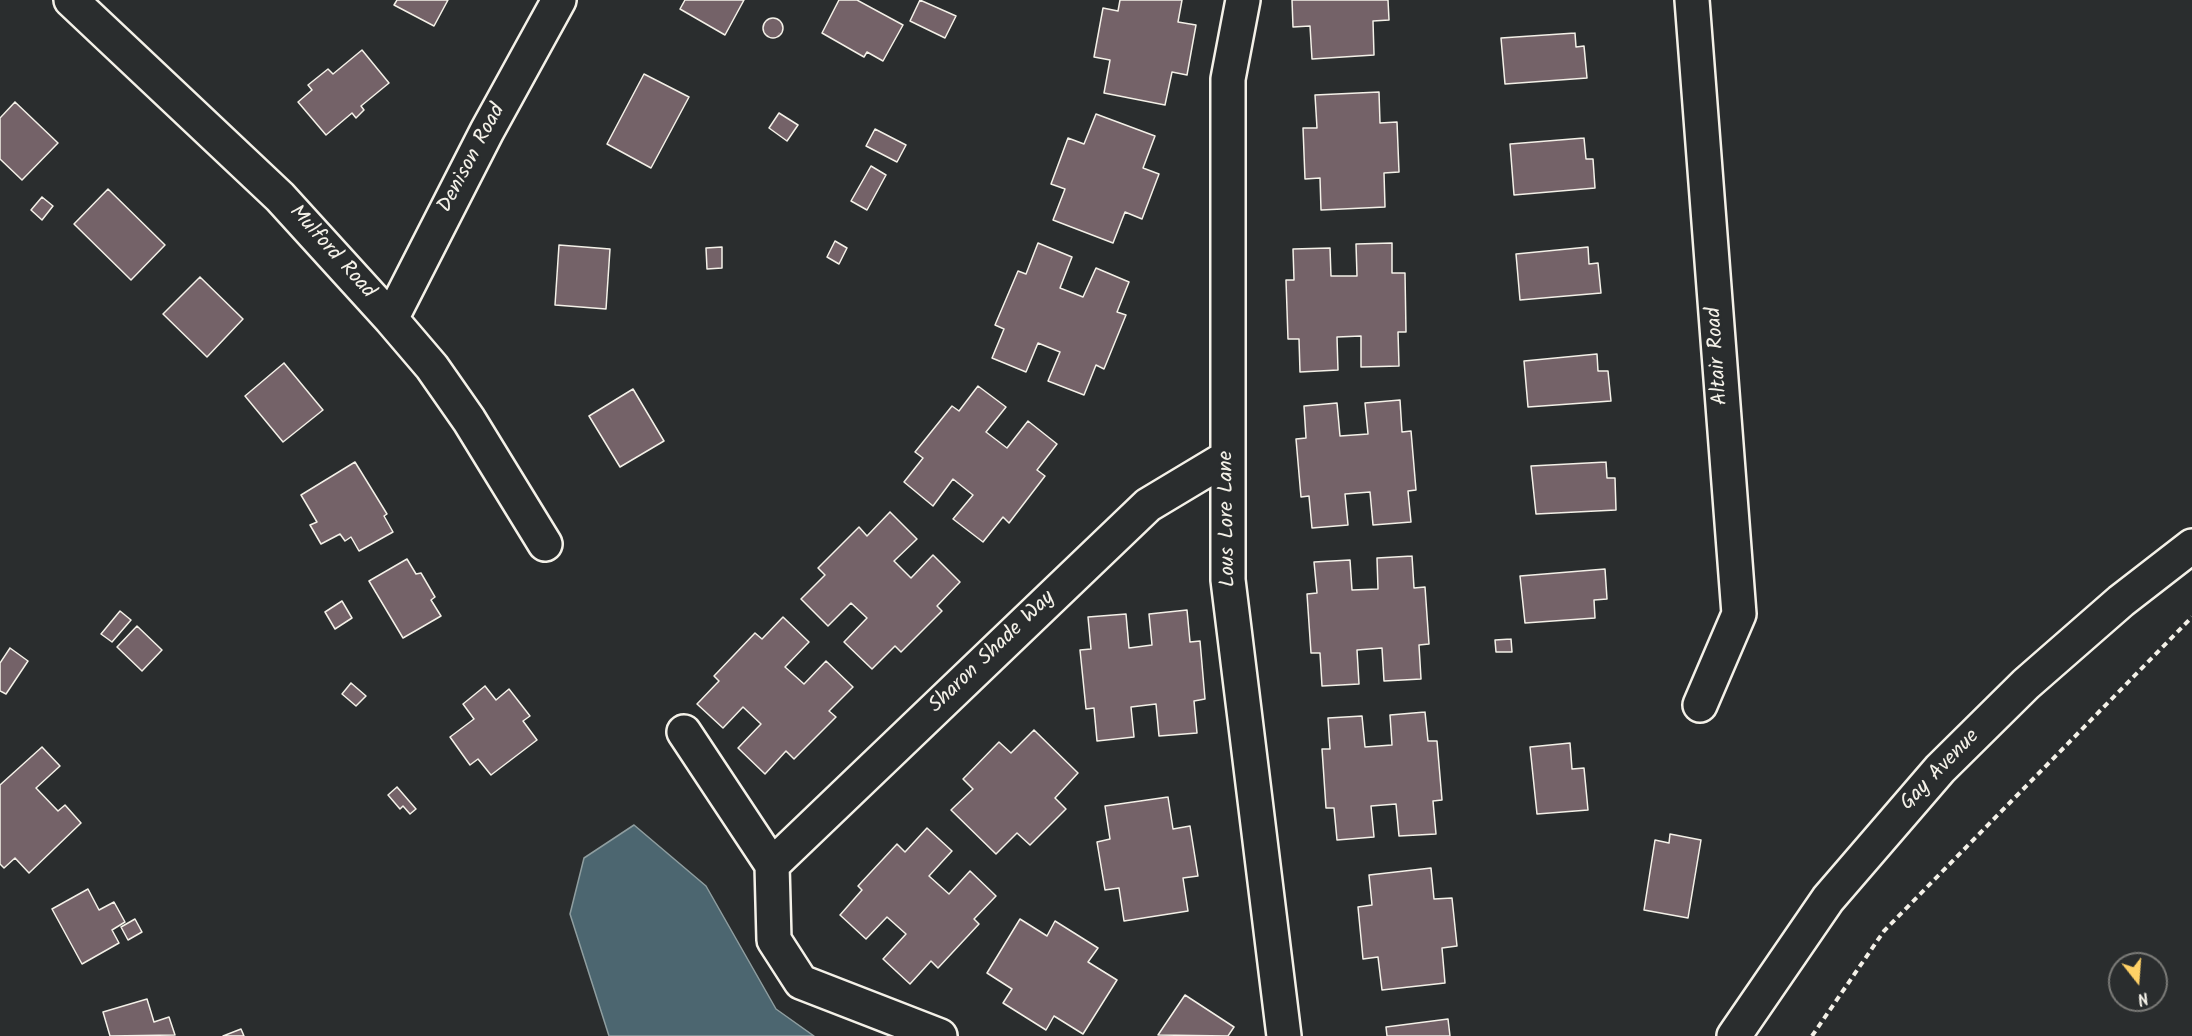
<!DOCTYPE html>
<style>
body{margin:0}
#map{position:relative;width:2192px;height:1036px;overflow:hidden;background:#2a2d2e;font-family:Kalam,sans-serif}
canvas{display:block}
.north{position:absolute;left:2108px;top:952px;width:60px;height:60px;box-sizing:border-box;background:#2a2d2e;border:2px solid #7b7b78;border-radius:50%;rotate:163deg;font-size:16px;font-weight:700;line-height:24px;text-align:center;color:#f4f1e8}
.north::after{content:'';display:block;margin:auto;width:21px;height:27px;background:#ffd166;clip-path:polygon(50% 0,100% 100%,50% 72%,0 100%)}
</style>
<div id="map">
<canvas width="2192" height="1036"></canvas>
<div class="north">N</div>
</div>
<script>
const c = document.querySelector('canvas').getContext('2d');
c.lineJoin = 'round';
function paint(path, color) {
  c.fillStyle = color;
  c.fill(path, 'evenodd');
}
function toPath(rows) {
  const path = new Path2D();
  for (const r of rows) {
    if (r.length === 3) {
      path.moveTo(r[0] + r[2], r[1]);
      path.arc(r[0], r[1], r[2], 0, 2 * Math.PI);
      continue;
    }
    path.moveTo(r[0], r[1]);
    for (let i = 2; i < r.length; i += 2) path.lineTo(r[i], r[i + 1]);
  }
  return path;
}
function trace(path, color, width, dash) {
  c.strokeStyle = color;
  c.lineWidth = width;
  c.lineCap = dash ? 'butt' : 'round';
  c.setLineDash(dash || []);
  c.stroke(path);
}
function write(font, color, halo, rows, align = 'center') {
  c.font = font + ' Kalam,sans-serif';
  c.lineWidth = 4.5;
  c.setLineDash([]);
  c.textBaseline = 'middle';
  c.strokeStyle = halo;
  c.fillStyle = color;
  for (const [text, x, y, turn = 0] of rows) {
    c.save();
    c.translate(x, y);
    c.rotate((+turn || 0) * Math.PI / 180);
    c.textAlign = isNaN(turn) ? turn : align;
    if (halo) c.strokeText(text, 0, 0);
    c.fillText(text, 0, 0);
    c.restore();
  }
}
const water = toPath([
 [634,825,706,886,776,1009,814,1036,609,1036,570,914,584,858,634,825]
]);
const building = toPath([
 [397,0,448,0,434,26,394,5,397,0],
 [685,0,744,0,725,35,680,9,685,0],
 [839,0,857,0,903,25,883,61,867,52,864,57,822,33,839,0],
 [920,0,956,16,945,38,910,21,920,0],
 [1120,0,1182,0,1178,22,1196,25,1187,75,1172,72,1165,105,1104,93,1110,60,1094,57,1103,8,1118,11,1120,0],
 [1292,0,1388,0,1389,20,1373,21,1374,55,1312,59,1310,26,1293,27,1292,0],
 [773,28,10],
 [1575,33,1576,47,1584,46,1587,78,1505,84,1501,38,1575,33],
 [362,50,389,83,361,106,364,110,356,118,352,113,326,135,298,102,312,90,308,85,328,69,333,74,362,50],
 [644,74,689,97,651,168,607,144,644,74],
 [1379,92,1380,123,1397,122,1399,172,1384,173,1385,207,1321,210,1320,178,1305,179,1303,128,1317,128,1315,95,1379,92],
 [15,102,58,143,22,180,0,159,0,118,15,102],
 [779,113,798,125,787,141,769,128,779,113],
 [1096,114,1155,136,1143,168,1159,174,1142,219,1125,212,1113,243,1053,220,1065,189,1051,184,1068,138,1084,144,1096,114],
 [875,129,906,145,897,162,866,146,875,129],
 [1584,138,1586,159,1593,159,1595,188,1514,195,1510,144,1584,138],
 [871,166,886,175,867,210,851,201,871,166],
 [108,189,165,245,131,280,74,224,108,189],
 [42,197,53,206,42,220,31,210,42,197],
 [835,241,847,248,839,264,827,257,835,241],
 [1038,243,1072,257,1060,288,1083,297,1096,268,1129,282,1117,312,1126,315,1104,369,1096,365,1084,395,1048,381,1060,352,1038,343,1026,372,992,358,1004,329,995,325,1018,271,1026,274,1038,243],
 [1392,243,1392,273,1405,273,1406,332,1398,332,1399,366,1361,367,1361,336,1337,337,1338,370,1300,372,1299,339,1288,339,1286,280,1294,280,1293,249,1330,248,1331,276,1357,276,1356,244,1392,243],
 [559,245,610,249,606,309,555,305,559,245],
 [722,247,722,268,707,269,706,248,722,247],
 [1588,247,1589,264,1598,263,1601,293,1520,300,1516,254,1588,247],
 [200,277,243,319,207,357,163,314,200,277],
 [1597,354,1598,371,1608,371,1611,401,1528,407,1524,361,1597,354],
 [284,363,323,410,283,442,245,396,284,363],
 [978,386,1006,407,986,432,1007,448,1028,421,1057,444,1037,470,1045,476,1009,523,1003,517,983,542,953,519,973,495,953,479,933,506,904,482,923,458,915,452,952,406,959,411,978,386],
 [633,389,664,441,620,467,589,416,633,389],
 [1400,400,1402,432,1411,431,1416,490,1408,491,1411,522,1373,525,1370,492,1345,494,1348,525,1312,528,1309,496,1301,497,1296,439,1306,438,1304,406,1337,403,1340,436,1368,434,1365,403,1400,400],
 [355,462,387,514,384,516,393,532,359,551,351,537,345,541,340,534,321,544,310,525,317,522,301,495,355,462],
 [1606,462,1607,478,1615,478,1616,510,1536,514,1531,466,1606,462],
 [890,512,917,539,894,561,911,578,933,555,960,582,937,606,942,611,901,652,895,646,872,669,844,642,867,618,851,603,828,626,801,599,825,575,818,568,859,527,867,536,890,512],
 [1412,556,1414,588,1425,587,1429,644,1419,645,1421,679,1384,681,1382,648,1357,650,1359,684,1322,686,1320,653,1311,653,1307,594,1317,593,1314,562,1350,560,1352,590,1378,589,1377,558,1412,556],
 [407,559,416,574,421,573,435,597,431,600,441,616,403,638,369,581,407,559],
 [1605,569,1607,599,1594,600,1595,618,1525,623,1520,576,1605,569],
 [342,601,352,618,335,629,325,612,342,601],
 [1187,610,1190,642,1200,641,1205,699,1194,701,1197,733,1159,736,1156,704,1131,707,1134,737,1097,741,1094,708,1086,709,1080,650,1091,649,1088,617,1126,614,1129,648,1152,645,1149,614,1187,610],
 [120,611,131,620,112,642,101,634,120,611],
 [783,617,809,642,785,667,804,684,826,661,853,687,829,711,836,717,794,759,786,751,765,774,738,748,761,724,743,707,723,728,697,704,719,681,714,676,755,633,762,639,783,617],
 [137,626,162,650,142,671,117,647,137,626],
 [1511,639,1512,652,1496,652,1495,640,1511,639],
 [10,648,28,661,6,694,0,691,0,663,10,648],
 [351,683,366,696,356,706,342,694,351,683],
 [485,686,496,700,509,689,530,716,523,721,537,740,491,775,478,759,470,765,450,737,474,719,463,704,485,686],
 [1425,712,1428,741,1437,741,1442,800,1433,801,1436,834,1399,836,1396,804,1371,806,1374,837,1337,840,1334,808,1326,808,1322,749,1330,749,1328,718,1362,716,1365,747,1392,745,1390,715,1425,712],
 [1034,730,1078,773,1055,798,1066,809,1030,845,1017,833,996,854,951,810,973,789,963,779,999,742,1011,753,1034,730],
 [1570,743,1572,769,1584,768,1588,810,1537,814,1530,747,1570,743],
 [42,747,60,766,36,788,58,811,65,805,81,823,29,873,15,858,4,868,0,864,0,785,42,747],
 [397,787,416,809,410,814,403,806,400,809,388,795,397,787],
 [1168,797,1173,829,1190,826,1198,876,1183,878,1188,911,1124,921,1119,888,1105,890,1097,842,1110,839,1105,806,1168,797],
 [927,828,952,851,929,876,949,894,970,871,996,896,974,919,979,924,938,968,931,961,910,984,883,959,906,934,887,917,866,939,840,915,862,890,858,886,897,844,905,852,927,828],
 [1670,834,1701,840,1688,918,1644,910,1655,840,1669,843,1670,834],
 [1431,868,1434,899,1452,898,1457,946,1442,948,1445,983,1382,990,1378,957,1363,959,1358,907,1372,905,1369,875,1431,868],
 [88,889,99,910,114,902,125,922,112,930,119,943,82,964,52,909,88,889],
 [135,919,142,932,128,940,121,927,135,919],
 [1020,919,1047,936,1055,921,1098,948,1088,962,1117,980,1083,1034,1054,1016,1046,1030,1003,1003,1012,989,987,973,1020,919],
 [1185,995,1234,1027,1228,1036,1158,1035,1185,995],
 [147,999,154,1022,169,1017,175,1035,110,1036,103,1012,147,999],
 [1448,1019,1450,1036,1387,1036,1386,1027,1448,1019],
 [241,1029,244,1036,223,1036,241,1029]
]);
const path = toPath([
 [1812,1036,1884,931,2192,617]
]);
const minor = toPath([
 [71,0,280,197,391,319,432,367,469,420,545,544],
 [1243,0,1228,79,1228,580,1284,1036],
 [1692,0,1739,614,1700,705],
 [391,319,487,131,559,0],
 [684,732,772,865,774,940,801,982,940,1036],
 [772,865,1148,505,1228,457],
 [1734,1036,1828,899,1940,769,2026,684,2121,601,2192,546]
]);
const streetNames = [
 ["Denison Road",473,159,-62],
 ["Mulford Road",331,253,48],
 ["Altair Road",1719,356,-94],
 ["Lous Lore Lane",1229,519,-91],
 ["Sharon Shade Way",993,653,-44],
 ["Gay Avenue",1941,771,-46]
];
paint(water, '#4c6670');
trace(water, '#8f9ea0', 1.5);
paint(building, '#746268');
trace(building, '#f4f1e8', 1.5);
trace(minor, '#f4f1e8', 38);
trace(path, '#f4f1e8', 4, [6, 4.5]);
trace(minor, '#2a2d2e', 33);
write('21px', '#f4f1e8', '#2a2d2e', streetNames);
</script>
